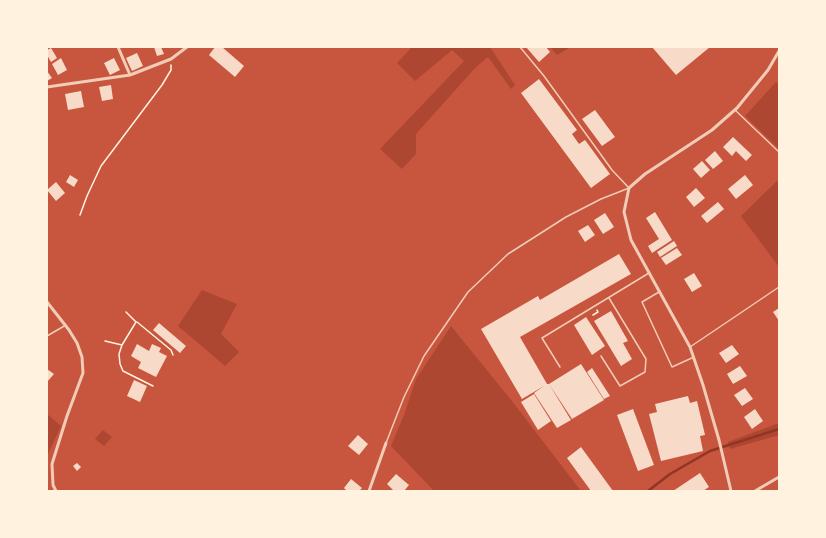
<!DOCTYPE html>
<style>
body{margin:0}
#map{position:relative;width:826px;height:538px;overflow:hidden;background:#c8553d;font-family:"Alegreya Sans",sans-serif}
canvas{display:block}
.frame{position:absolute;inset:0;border:48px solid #fff3e0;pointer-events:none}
</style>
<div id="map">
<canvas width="826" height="538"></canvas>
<div class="frame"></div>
</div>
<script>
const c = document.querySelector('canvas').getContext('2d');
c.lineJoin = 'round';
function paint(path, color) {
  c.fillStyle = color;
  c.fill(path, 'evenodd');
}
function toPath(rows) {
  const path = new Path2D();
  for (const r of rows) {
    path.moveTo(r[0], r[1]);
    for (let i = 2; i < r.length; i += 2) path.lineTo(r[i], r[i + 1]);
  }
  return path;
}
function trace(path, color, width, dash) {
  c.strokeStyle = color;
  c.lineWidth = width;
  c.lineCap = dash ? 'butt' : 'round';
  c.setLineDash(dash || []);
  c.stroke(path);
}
const green = toPath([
 [412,47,490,47,515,85,511,89,488,57,475,68,416,134,416,154,402,169,380,149,464,61,452,50,415,81,397,63],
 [550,47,571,47,557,55],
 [776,82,779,85,779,149,745,116],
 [779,179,779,267,741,216],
 [202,290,237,304,221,334,239,352,225,366,178,326],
 [451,326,512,401,581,491,434,491,391,446,404,415,416,379],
 [47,414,61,426,47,456],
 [779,423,779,435,730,449,728,442],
 [103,430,112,437,104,446,95,439]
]);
const stream = toPath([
 [648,491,670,474,710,451,779,429]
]);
const building = toPath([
 [154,47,161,47,164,54,157,56],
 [215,47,222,47,244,66,235,77,209,55],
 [526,47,546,47,550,52,539,62],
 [652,47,710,47,676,75],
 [51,48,57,58,51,62,47,55,47,50],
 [137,53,143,66,132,71,126,58],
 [61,58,67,70,58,75,52,64],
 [114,58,120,70,110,75,104,63],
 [47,71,52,78,47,81],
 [539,79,577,130,572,134,579,144,585,140,610,174,591,188,521,93],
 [111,85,113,99,102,101,99,87],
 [81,91,84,107,68,110,65,94],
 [595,110,615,137,602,146,582,119],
 [733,137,752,155,746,161,736,151,732,156,723,147],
 [715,151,723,161,713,169,705,160],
 [702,161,710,170,701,178,693,169],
 [70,175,78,180,74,187,66,182],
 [745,175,753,185,736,199,728,189],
 [56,182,65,193,56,201,47,190],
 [696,188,705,198,694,207,686,197],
 [718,202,724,209,707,223,701,216],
 [655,212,672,240,652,253,648,246,659,239,646,218],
 [605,213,614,227,603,234,594,220],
 [588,225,595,235,585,242,578,231],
 [674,241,677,246,660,257,657,252],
 [677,248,682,255,666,265,661,258],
 [619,254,631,274,520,337,547,384,549,384,571,420,557,428,534,393,544,386,522,399,481,329,538,296,540,300],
 [694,273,702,286,692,292,684,279],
 [779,308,779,321,773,312],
 [611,311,628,341,623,343,632,359,621,366,594,321],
 [586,317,605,346,592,355,574,325],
 [159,323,186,346,180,353,153,330],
 [137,344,149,351,152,344,161,348,159,352,167,356,156,377,138,368,141,362,131,356],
 [732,345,739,354,726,363,719,353],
 [581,364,604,400,572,419,549,384],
 [740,366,747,376,733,384,727,374],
 [592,368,610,396,604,399,587,372],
 [47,369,54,374,47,382],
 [134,380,147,386,140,402,127,396],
 [745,388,753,399,742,406,734,395],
 [534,394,551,421,538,430,521,402],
 [688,396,690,403,697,401,705,435,700,436,703,451,661,461,649,414,657,412,655,404],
 [633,409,654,465,638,471,617,415],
 [755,409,763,421,752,429,744,417],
 [358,435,368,444,359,455,348,446],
 [581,447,613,491,591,491,567,458],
 [77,463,81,467,77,471,73,466],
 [700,473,709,487,703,491,673,491],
 [396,474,409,485,404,491,394,491,387,484],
 [351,479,362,488,359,491,347,491,344,488]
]);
const path = toPath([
 [80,215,87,196,101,166,162,85,171,70,171,65],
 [126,312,136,322,122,345,119,354,120,364,123,371,153,386],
 [593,315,598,312,597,310],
 [137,322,171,350,173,355],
 [105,341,122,345]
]);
const service = toPath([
 [735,110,779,152],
 [659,292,642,302,672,367,694,357],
 [47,336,66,325],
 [690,347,779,287],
 [601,356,620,386,645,372,646,359,609,298],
 [560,367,542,338,649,273],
 [386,443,404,397,424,356,468,292,508,254,566,217,601,199,629,188,612,170,544,76,520,47]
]);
const minor = toPath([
 [118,47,130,75],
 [47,87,130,75,171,59,187,47],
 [47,302,69,330,77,343,82,357,83,373,67,416,52,464,53,485,56,491],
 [369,491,386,443],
 [731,491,719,440,703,385,690,347,631,240,624,212,629,188,645,174,712,130,737,108,768,70,779,51],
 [755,491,779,477]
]);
paint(green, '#ae4732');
trace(stream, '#8f3625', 2.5);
paint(building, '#f7dbc8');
trace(path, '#fff3e0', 1.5);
trace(service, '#f1ccb7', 1.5);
trace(minor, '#f1ccb7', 3);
</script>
